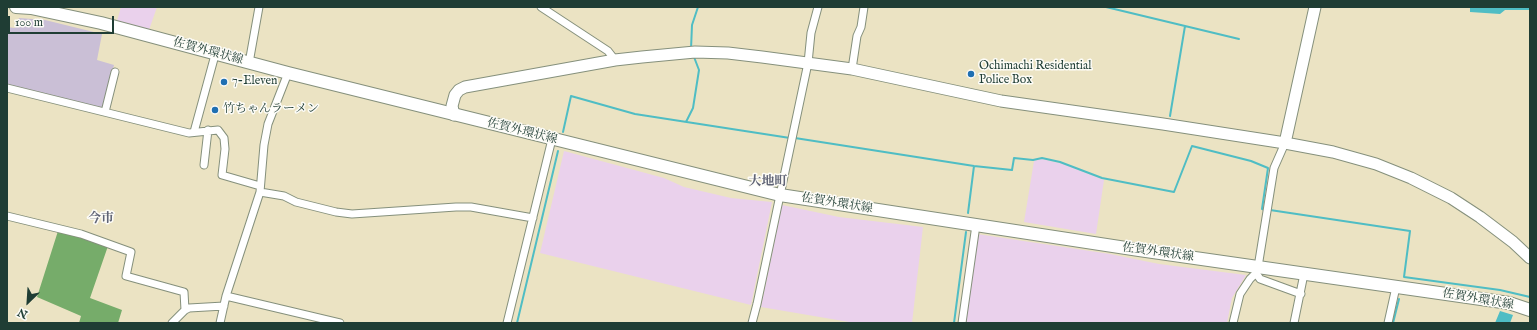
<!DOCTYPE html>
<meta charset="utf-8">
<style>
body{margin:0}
#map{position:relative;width:1537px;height:330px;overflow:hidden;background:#ebe3c3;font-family:"IM FELL English",serif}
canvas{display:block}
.frame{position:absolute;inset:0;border:8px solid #1f3d34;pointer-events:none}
.north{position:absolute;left:8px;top:282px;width:40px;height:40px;-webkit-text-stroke:3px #fdfcf7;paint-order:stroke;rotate:205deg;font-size:11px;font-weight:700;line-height:16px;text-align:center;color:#1f3d34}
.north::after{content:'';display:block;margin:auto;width:14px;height:18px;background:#1f3d34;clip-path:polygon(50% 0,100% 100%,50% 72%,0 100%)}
.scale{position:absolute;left:8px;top:16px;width:106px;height:18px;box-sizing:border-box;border:2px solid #1f3d34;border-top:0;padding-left:5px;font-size:12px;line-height:14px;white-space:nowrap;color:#1f3d34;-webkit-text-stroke:3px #fdfcf7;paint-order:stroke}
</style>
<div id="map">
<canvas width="1537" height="330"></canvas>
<div class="frame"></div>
<div class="north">N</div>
<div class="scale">100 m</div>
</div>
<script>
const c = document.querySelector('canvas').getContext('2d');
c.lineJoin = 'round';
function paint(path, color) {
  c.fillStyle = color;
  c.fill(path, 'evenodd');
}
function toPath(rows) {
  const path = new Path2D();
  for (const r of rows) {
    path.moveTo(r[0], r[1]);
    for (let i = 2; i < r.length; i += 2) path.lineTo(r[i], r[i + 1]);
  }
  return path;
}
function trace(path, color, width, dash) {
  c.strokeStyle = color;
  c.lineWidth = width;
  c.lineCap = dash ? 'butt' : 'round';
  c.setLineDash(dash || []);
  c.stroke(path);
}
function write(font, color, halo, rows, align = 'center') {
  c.font = font + ' "IM FELL English","Noto Serif JP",serif';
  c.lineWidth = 3;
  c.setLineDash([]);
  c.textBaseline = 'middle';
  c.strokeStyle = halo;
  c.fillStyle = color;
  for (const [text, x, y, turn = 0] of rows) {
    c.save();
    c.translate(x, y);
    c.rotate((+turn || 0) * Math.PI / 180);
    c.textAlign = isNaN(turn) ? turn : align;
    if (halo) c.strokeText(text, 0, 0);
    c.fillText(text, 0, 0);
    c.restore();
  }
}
const built = toPath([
 [121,7,157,7,149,30,117,21],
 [564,151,664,178,684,187,731,198,772,202,751,305,540,253],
 [1042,159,1063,164,1104,180,1096,234,1024,222,1034,161],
 [782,205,839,217,923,227,912,323,855,323,761,307],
 [977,234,1110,254,1159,264,1246,275,1232,298,1227,323,965,323]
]);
const industrial = toPath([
 [19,18,45,20,102,34,97,60,114,65,102,110,7,85,7,27,15,28]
]);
const forest = toPath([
 [58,231,108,246,90,298,122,310,118,323,79,323,81,316,37,297]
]);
const water = toPath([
 [1470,7,1530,7,1530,10,1505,10,1500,14,1470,12],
 [1500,311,1513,315,1510,323,1495,323]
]);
const stream = toPath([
 [1106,7,1239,39],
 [691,49,692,25,698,7],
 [1170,116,1185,26],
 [686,122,693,108,699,70,694,57],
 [563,132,571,96,635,114,790,138],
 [795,138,974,166,1012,170,1014,158,1033,160,1042,158,1060,162,1102,178,1174,192,1192,146,1251,161,1268,168,1262,209,1265,210],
 [1270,210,1410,231,1404,277,1500,290,1530,297],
 [968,213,974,166],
 [517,323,558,151],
 [954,323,966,232],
 [1393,323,1399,299]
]);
const street = toPath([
 [541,7,608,51,615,60],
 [249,63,259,7],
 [852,69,857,36,861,27,864,7],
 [7,88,189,133,218,130,224,138,225,149,222,175,260,186],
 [105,112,115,72],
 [194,132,215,55],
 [204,165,208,130],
 [260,192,284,196,296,202,336,212,352,214,456,207,471,207,533,218],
 [7,216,81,234,131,252,126,276,184,292,185,310],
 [1256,273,1260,279,1301,294],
 [226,296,340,323],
 [172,323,185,310,189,308,224,306],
 [220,323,226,296,260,192,264,145,268,124,288,73],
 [507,323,552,139],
 [752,323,757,304,808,63,811,33,818,7],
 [962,323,976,225],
 [1233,323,1240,294,1250,279,1256,273,1258,267,1274,168,1285,143],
 [1294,323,1304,274],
 [1388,323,1396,287]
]);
const secondary = toPath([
 [454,115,452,106,455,95,459,90,465,87,615,60,642,57,695,52,728,53,762,57,852,69,1001,101,1163,124,1285,143,1333,152,1376,164,1411,178,1451,198,1480,217,1513,242,1530,258],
 [1285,143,1315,7]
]);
const primary = toPath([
 [16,7,31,8,101,23,288,73,780,195,1139,250,1509,303,1530,310]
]);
const markers = [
 [971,74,4,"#1f6fb2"],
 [224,82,4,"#1f6fb2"],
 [215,110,4,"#1f6fb2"]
];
const streetNames = [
 ["佐賀外環状線",208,52,15],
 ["佐賀外環状線",522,132,14],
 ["佐賀外環状線",837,204,9],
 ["佐賀外環状線",1158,253,8],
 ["佐賀外環状線",1478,300,10]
];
const poiNames = [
 ["Ochimachi Residential",979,67],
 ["Police Box",979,81],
 ["7-Eleven",232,82],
 ["竹ちゃんラーメン",223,110]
];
const neighbourhoodNames = [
 ["大地町",768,182],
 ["今市",101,219]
];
paint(built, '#ead1ec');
paint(industrial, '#cabfd6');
paint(forest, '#76ac6a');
paint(water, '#4fbdc4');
trace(stream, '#4fbdc4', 2);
trace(street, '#85907c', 9);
trace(secondary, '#85907c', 13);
trace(primary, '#85907c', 14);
trace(street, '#fff', 7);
trace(secondary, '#fff', 11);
trace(primary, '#fff', 12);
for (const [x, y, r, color] of markers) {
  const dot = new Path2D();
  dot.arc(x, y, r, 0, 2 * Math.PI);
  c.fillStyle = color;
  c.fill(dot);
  trace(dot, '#fdfcf7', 1.5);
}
write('12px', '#1f3d34', '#fdfcf7', streetNames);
write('12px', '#1f3d34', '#fdfcf7', poiNames, 'left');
write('bold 13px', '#606476', '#fdfcf7', neighbourhoodNames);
</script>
